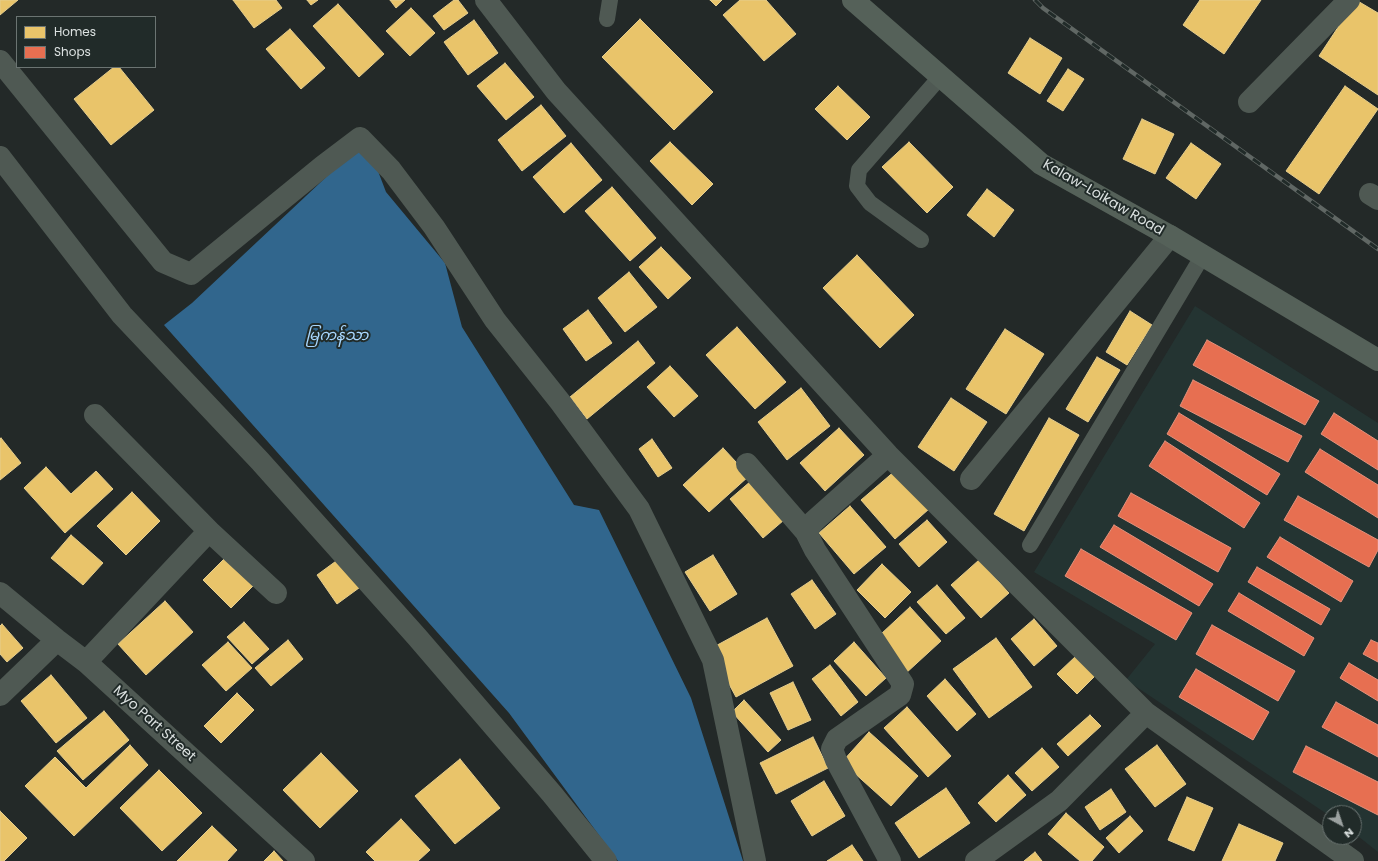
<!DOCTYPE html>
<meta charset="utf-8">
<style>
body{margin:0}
#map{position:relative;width:1378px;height:861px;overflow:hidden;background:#232928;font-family:Poppins,sans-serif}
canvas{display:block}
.legend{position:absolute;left:16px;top:16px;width:140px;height:52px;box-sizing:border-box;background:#212b29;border:1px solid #6b7472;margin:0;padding:5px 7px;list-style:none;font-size:12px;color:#dbe1e0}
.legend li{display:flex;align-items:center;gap:8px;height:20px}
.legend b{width:20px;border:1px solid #6b7472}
.north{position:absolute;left:1322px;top:805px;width:40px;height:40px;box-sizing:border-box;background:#212b29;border:1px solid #6b7472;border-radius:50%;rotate:140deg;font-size:11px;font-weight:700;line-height:16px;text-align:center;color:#dbe1e0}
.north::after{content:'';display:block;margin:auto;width:14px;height:18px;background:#9ba1a0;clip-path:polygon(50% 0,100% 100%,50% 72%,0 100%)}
</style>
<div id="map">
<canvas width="1378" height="861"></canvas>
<ul class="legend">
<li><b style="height:11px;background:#e9c46a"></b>Homes</li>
<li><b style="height:11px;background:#e76f51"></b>Shops</li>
</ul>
<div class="north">N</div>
</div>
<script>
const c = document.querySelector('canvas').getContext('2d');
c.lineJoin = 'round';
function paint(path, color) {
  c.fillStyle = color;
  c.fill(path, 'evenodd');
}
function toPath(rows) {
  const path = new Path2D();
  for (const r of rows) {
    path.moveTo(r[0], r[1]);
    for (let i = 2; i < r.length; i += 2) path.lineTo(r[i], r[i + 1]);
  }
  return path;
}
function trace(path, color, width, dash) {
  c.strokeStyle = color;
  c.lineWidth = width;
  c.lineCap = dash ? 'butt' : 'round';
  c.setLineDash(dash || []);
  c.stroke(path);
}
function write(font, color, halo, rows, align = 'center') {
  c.font = font + ' Poppins,"Noto Sans Myanmar",sans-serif';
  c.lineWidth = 4;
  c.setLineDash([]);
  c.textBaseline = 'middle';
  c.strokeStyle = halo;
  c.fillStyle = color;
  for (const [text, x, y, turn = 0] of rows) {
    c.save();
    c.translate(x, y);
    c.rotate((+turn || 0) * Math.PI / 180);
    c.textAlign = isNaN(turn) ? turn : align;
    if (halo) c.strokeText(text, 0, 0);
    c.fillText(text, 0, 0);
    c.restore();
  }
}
const built = toPath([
 [1195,306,1378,423,1378,852,1354,833,1354,813,1330,813,1330,816,1126,680,1155,644,1034,572]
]);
const water = toPath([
 [356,149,373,158,386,192,445,263,462,327,574,505,599,510,691,698,743,861,618,861,509,713,164,325,192,303]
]);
const homes = toPath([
 [0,0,18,0,0,15,0,0],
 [233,0,276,0,282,8,254,28,233,0],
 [307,0,318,0,311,5,307,0],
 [390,0,405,0,396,8,390,0],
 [454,0,458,0,468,13,444,30,433,16,454,0],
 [710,0,722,0,716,6,710,0],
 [740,0,766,0,796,34,764,61,723,15,740,0],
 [1200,0,1261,0,1224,54,1183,25,1200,0],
 [1356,0,1378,13,1378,95,1319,56,1356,0],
 [338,4,384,54,359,77,313,26,338,4],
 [411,8,435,33,410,56,386,31,411,8],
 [640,19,713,92,674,130,602,57,640,19],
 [474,20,498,53,468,75,444,42,474,20],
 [290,29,325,68,301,89,266,49,290,29],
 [1030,38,1062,58,1040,94,1008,73,1030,38],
 [505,63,534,97,506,120,477,86,505,63],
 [114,67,119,67,154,110,111,145,74,99,114,67],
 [1068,69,1084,79,1063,111,1047,101,1068,69],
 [838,86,870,117,847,140,815,109,838,86],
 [1345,86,1378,109,1319,194,1286,171,1345,86],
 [541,105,566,136,522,171,498,140,541,105],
 [1142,119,1174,134,1155,174,1123,159,1142,119],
 [670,142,713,184,692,205,650,161,670,142],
 [909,142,953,187,927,213,882,167,909,142],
 [571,143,602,180,564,213,533,177,571,143],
 [1191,143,1221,164,1196,199,1166,178,1191,143],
 [612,187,656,238,630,261,585,211,612,187],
 [987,189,1014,210,994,237,967,215,987,189],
 [661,247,691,278,668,299,639,267,661,247],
 [857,255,914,315,880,348,823,288,857,255],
 [629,272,657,307,625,332,598,298,629,272],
 [588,310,612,343,586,361,563,329,588,310],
 [1130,311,1152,325,1127,365,1106,352,1130,311],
 [737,327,786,382,755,409,706,355,737,327],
 [1005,329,1044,354,1006,414,966,389,1005,329],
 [638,341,655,363,587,419,570,397,638,341],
 [1097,357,1120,370,1088,422,1066,409,1097,357],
 [670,366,698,396,674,417,647,387,670,366],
 [801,388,830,426,787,460,758,422,801,388],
 [951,398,987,422,954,471,918,447,951,398],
 [1049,418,1079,435,1024,531,994,514,1049,418],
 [839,428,864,455,825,491,800,463,839,428],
 [1,438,21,463,0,480,0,439,1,438],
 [652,439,672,468,658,477,639,449,652,439],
 [723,448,749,476,709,512,683,485,723,448],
 [46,467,71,494,96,471,113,489,65,533,24,488,46,467],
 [896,470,929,509,895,539,861,500,896,470],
 [751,481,784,520,763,538,730,499,751,481],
 [132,492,160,521,126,555,97,526,132,492],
 [850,506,886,547,854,574,819,533,850,506],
 [927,520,947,542,919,567,899,544,927,520],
 [71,535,103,563,83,585,51,558,71,535],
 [229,554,257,582,231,608,203,580,229,554],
 [713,555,737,594,710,611,685,572,713,555],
 [343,556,363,585,337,604,317,575,343,556],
 [979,560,1009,593,981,618,951,585,979,560],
 [882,564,911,592,885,618,857,590,882,564],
 [812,580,836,614,815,629,791,594,812,580],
 [937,585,965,618,946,634,917,602,937,585],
 [165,601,193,632,146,675,118,644,165,601],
 [910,607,941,641,905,674,881,634,910,607],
 [767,618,793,666,736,697,710,649,767,618],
 [1034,619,1057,646,1034,666,1011,639,1034,619],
 [244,622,269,649,252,664,227,637,244,622],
 [2,624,23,648,7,662,0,654,0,626,2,624],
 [996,638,1032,687,989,718,953,669,996,638],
 [288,640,303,659,271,686,255,668,288,640],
 [228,642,252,668,226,691,202,665,228,642],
 [854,642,886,678,866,696,834,661,854,642],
 [1076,656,1095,676,1077,694,1057,674,1076,656],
 [830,665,858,702,841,716,812,679,830,665],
 [51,675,87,718,56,743,21,701,51,675],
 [945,679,976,714,957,731,927,696,945,679],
 [793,682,811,720,788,730,770,693,793,682],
 [237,693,254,710,221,743,204,726,237,693],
 [744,700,781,740,768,752,732,712,744,700],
 [907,707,951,756,928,777,884,728,907,707],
 [104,711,129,740,83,780,57,751,104,711],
 [1090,715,1101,726,1068,756,1057,744,1090,715],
 [869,732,918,776,891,806,842,762,869,732],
 [813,737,828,768,776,794,760,763,813,737],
 [130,745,148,765,74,836,25,786,55,757,86,788,130,745],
 [1157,745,1186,784,1155,807,1125,769,1157,745],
 [1042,748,1059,767,1032,791,1015,773,1042,748],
 [321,753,358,791,320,828,283,790,321,753],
 [460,759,500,808,455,844,415,796,460,759],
 [159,770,202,813,162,851,120,808,159,770],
 [1008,775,1026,795,996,822,978,803,1008,775],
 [824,781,845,816,812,836,791,801,824,781],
 [946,788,970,823,919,858,895,823,946,788],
 [1111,789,1126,812,1100,830,1085,807,1111,789],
 [1187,797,1213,808,1194,851,1168,840,1187,797],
 [0,811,27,838,4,861,0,861,0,811],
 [1066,813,1104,847,1092,861,1080,861,1048,834,1066,813],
 [1130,816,1143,831,1119,853,1106,838,1130,816],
 [401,819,430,850,418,861,375,861,366,852,401,819],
 [1239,824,1283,843,1275,861,1222,861,1239,824],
 [212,826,237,850,227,861,177,861,212,826],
 [852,845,863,861,827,861,852,845],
 [274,851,283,861,264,861,274,851],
 [1035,852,1042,861,1024,861,1035,852]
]);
const shops = toPath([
 [1207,340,1319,401,1305,425,1193,365,1207,340],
 [1193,380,1302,436,1288,462,1180,406,1193,380],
 [1179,413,1280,474,1267,495,1167,434,1179,413],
 [1334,413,1378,441,1378,470,1321,434,1334,413],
 [1165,441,1260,503,1244,528,1149,466,1165,441],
 [1320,449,1378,485,1378,518,1305,472,1320,449],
 [1131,493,1231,548,1218,572,1118,516,1131,493],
 [1298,496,1378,540,1378,550,1369,567,1284,520,1298,496],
 [1114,525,1213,584,1199,606,1100,547,1114,525],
 [1280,537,1353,581,1341,602,1267,557,1280,537],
 [1081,549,1192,613,1176,640,1065,576,1081,549],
 [1257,567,1330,609,1321,625,1248,582,1257,567],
 [1239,593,1314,638,1304,656,1228,611,1239,593],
 [1212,625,1295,671,1278,701,1196,654,1212,625],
 [1371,640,1378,643,1378,662,1363,654,1371,640],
 [1349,663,1378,680,1378,701,1340,678,1349,663],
 [1196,669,1269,712,1253,740,1179,697,1196,669],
 [1336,702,1378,725,1378,757,1322,727,1336,702],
 [1306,746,1378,782,1378,815,1293,772,1306,746]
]);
const service = toPath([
 [607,19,610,0],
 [921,240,870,203,857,186,859,170,941,76],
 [1030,545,1203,255]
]);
const minor = toPath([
 [486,0,556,91,888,455,1146,713,1353,861],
 [0,61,163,262,191,274,323,166,360,138,391,170,434,227,495,320,561,403,639,509,713,660,755,861],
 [1249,102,1349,0],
 [0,157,122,315,260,461,417,637,552,794,606,861],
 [1370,194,1378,199],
 [888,455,814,521,806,532,815,550,903,684,900,695,837,739,832,749,836,760,890,861],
 [747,464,806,532],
 [971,479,1170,236],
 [209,531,276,593],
 [0,593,57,640,86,662,304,861],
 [86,662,209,531,95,415],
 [0,695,57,640],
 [976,861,1059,801,1146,713]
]);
const primary = toPath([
 [853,0,1041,164,1170,236,1378,360]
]);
const rail = toPath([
 [1035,0,1043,8,1378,249]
]);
const streetNames = [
 ["Kalaw-Loikaw Road",1103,198,30],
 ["Myo Part Street",154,724,42]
];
const waterNames = [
 ["မြကန်သာ",337,336]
];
paint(built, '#243432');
paint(water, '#31668d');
paint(homes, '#e9c46a');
trace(homes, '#e5cd8d', 1);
paint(shops, '#e76f51');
trace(shops, '#e3917c', 1);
trace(service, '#4f5953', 16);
trace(minor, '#4f5953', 22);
trace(primary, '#556159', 22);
trace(rail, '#606764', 4.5);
trace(rail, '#212b29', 3, [9]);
write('14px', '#dbe1e0', '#212b29', streetNames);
write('italic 15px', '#a8d7fe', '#212b29', waterNames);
</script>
